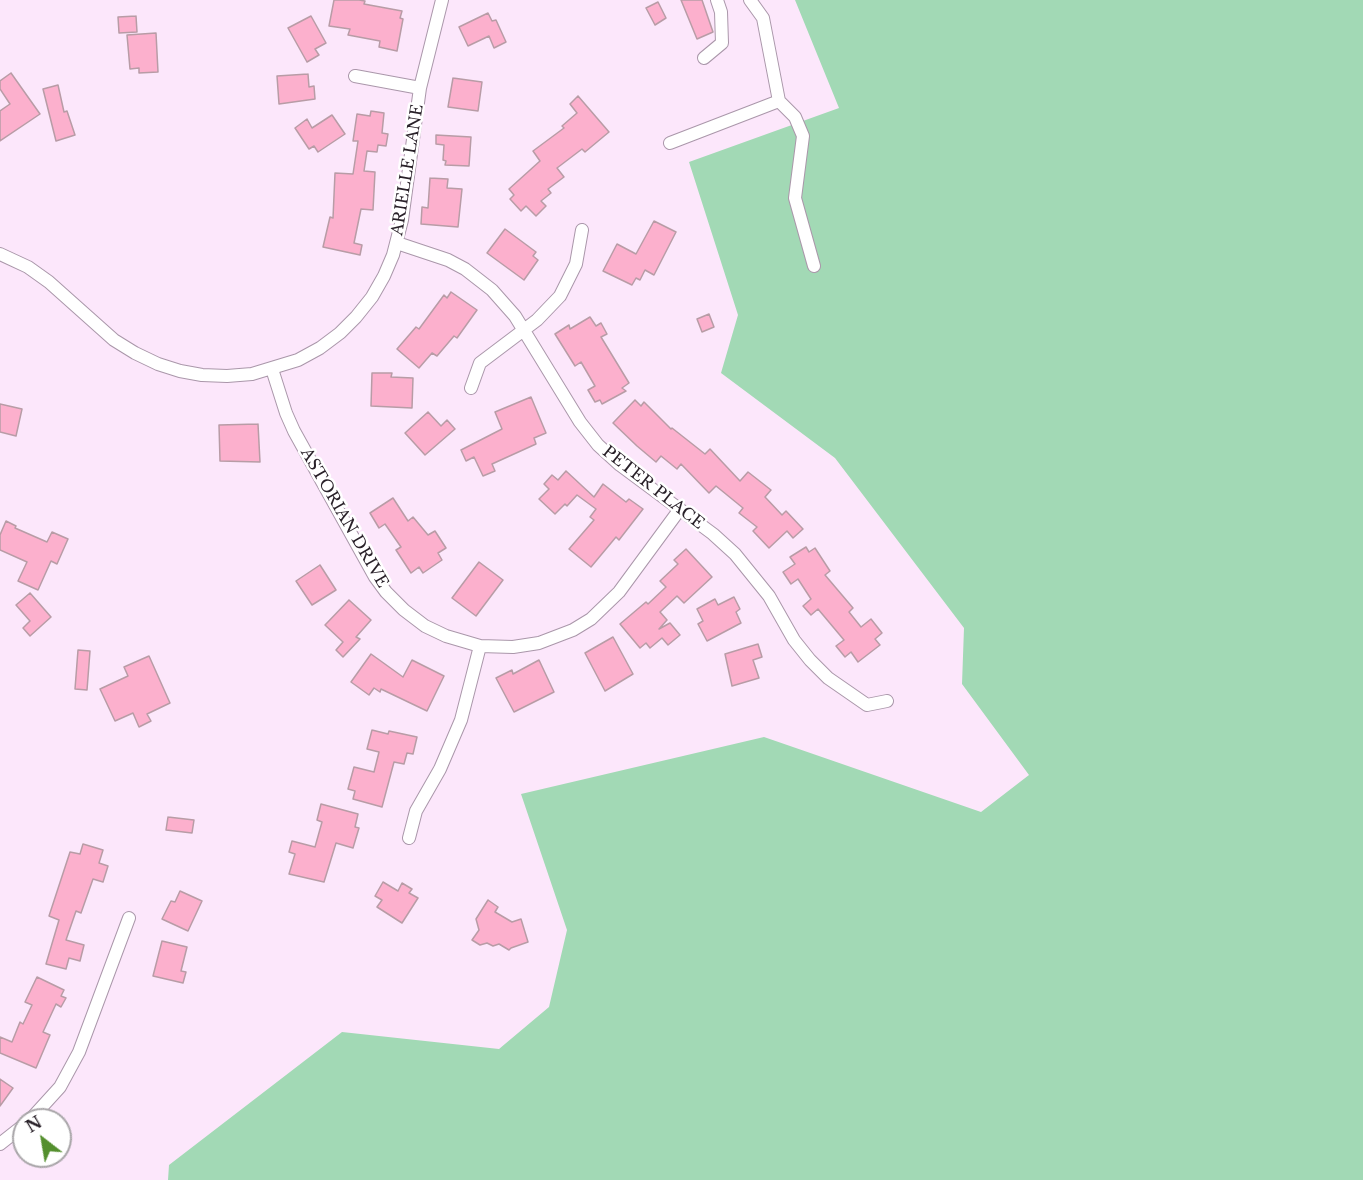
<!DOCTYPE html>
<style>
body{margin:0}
#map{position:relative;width:1363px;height:1180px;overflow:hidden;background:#fce7fb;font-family:"Libre Baskerville",serif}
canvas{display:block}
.north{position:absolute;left:12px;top:1108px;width:60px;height:60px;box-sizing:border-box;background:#fff;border:2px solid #a9a6a9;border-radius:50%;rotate:329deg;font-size:16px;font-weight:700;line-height:24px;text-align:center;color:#292129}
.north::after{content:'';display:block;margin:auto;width:21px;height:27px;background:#548f2e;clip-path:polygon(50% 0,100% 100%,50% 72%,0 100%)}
</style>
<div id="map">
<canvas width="1363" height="1180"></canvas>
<div class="north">N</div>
</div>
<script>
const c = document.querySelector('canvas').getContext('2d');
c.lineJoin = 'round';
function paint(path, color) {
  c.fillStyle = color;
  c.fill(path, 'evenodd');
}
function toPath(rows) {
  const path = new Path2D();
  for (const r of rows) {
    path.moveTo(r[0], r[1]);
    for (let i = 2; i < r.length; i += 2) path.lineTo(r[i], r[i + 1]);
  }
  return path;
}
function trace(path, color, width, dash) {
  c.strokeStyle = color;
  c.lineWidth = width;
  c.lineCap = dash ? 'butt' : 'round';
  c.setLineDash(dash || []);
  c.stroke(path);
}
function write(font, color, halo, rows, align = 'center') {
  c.font = font + ' "Libre Baskerville",serif';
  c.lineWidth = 5;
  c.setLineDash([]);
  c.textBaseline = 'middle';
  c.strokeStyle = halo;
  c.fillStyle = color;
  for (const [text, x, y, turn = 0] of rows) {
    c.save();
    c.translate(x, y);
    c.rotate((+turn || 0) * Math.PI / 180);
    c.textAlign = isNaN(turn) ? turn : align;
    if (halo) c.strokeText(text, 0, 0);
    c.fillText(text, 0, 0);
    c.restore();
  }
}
const green = toPath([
 [795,0,1363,0,1363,1180,168,1180,169,1165,342,1032,499,1049,549,1007,567,930,521,794,764,737,981,812,1029,775,962,684,964,628,835,458,721,373,738,315,689,162,839,108]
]);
const building = toPath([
 [334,0,359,0,365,1,364,4,402,11,400,18,403,19,397,51,379,47,380,41,348,35,350,29,329,26,334,0],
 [681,0,702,0,713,32,697,39,681,0],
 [658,2,666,18,655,25,646,8,658,2],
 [488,13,492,21,496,20,506,42,494,48,489,36,468,46,459,27,488,13],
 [136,16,137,32,119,33,118,17,136,16],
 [311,16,326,43,315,49,319,55,307,62,288,28,311,16],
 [156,33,158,72,139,73,139,68,130,69,127,35,156,33],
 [11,73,40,114,0,141,0,111,10,104,0,89,0,81,11,73],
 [308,74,309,87,314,86,315,99,279,104,277,76,308,74],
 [453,78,482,82,478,111,448,107,453,78],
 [58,85,64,112,67,111,75,135,56,141,43,89,58,85],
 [578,96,609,132,585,152,582,149,557,168,564,177,548,189,551,193,541,201,546,206,536,216,526,206,521,211,510,199,514,195,509,189,540,161,533,151,564,128,562,126,577,113,570,104,578,96],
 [371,111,384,113,382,133,388,134,386,146,378,145,377,152,367,151,364,171,375,172,373,210,361,209,354,243,362,245,360,255,323,247,330,217,333,218,335,173,353,174,358,141,353,141,357,114,370,116,371,111],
 [332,115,345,134,318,152,314,146,309,149,295,128,307,119,312,128,332,115],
 [436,135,471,137,469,166,445,165,446,161,443,160,444,145,436,144,436,135],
 [430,178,448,179,447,188,462,189,458,227,421,224,422,207,428,208,430,178],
 [654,221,676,232,654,275,645,270,640,280,636,278,632,285,603,271,617,244,636,254,654,221],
 [505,229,536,252,533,256,538,260,524,280,487,253,505,229],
 [451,292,477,310,457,338,454,336,437,356,432,353,419,368,397,349,416,327,419,329,444,295,447,298,451,292],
 [709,314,714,327,702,332,697,319,709,314],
 [590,317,596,326,601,323,607,334,601,337,629,383,622,388,626,391,602,404,600,400,595,402,588,390,595,386,581,362,575,366,555,334,569,325,570,329,590,317],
 [372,373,392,373,391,377,413,378,412,408,371,406,372,373],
 [531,397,546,433,534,438,536,444,492,464,495,471,483,476,474,457,466,461,461,450,502,429,495,412,531,397],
 [635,400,641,406,644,402,671,429,672,428,705,454,710,449,740,481,748,472,771,490,765,497,782,515,786,511,803,529,793,538,787,531,769,548,753,531,757,527,739,513,743,508,716,486,709,493,681,464,677,469,661,456,656,462,637,446,613,423,635,400],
 [0,404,22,409,16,436,0,432,0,404],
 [428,412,441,426,447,420,455,429,425,455,405,433,428,412],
 [258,424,260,462,220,461,219,425,258,424],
 [566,471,594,497,603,484,626,502,629,499,643,509,619,540,616,537,591,567,569,549,594,520,590,517,596,509,577,495,567,506,565,504,555,514,539,499,549,489,544,484,552,475,558,480,566,471],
 [393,498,408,521,413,517,428,535,435,531,446,548,438,553,442,560,423,573,419,567,411,573,396,550,401,547,385,524,379,528,370,513,393,498],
 [6,521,16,526,15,528,47,542,52,532,68,539,57,564,51,561,38,590,18,581,27,562,0,550,0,535,6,521],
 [806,547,809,552,815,548,830,571,825,575,853,608,849,612,861,627,871,619,882,633,875,639,880,645,858,662,851,652,845,657,836,646,844,640,818,609,811,615,803,606,811,599,798,579,791,584,783,572,795,564,790,557,806,547],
 [686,549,712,577,684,603,677,596,660,612,667,620,659,629,670,623,680,635,668,645,662,638,650,648,646,643,640,648,620,624,646,602,648,604,666,587,660,581,678,564,674,560,686,549],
 [479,562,503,580,476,616,452,598,479,562],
 [320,565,336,590,312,605,296,581,320,565],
 [30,593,51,617,30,636,23,628,30,621,16,605,30,593],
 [734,597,740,609,736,612,741,623,707,641,698,624,703,621,697,609,715,599,718,605,734,597],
 [349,600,371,620,356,637,360,639,343,657,336,650,343,642,325,625,349,600],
 [613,637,633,674,605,691,585,653,613,637],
 [758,644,762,657,753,660,759,678,732,686,725,654,758,644],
 [78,650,90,651,87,690,75,689,78,650],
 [371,654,403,677,412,660,444,676,427,711,381,689,380,692,374,688,369,695,351,682,371,654],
 [149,656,170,703,147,714,151,721,139,727,133,713,115,721,100,689,128,676,124,667,149,656],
 [539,660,554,692,514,712,496,678,512,670,513,674,539,660],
 [372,730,388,734,389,731,417,737,413,754,407,753,404,764,394,762,382,807,353,799,355,791,348,789,354,767,374,772,379,752,367,749,372,730],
 [321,804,358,814,355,827,359,828,353,848,336,843,324,882,289,874,295,854,289,852,292,841,315,847,322,822,317,820,321,804],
 [168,817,194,820,192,833,166,830,168,817],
 [83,844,103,850,99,863,108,866,103,882,93,879,81,913,76,911,66,940,84,945,80,961,69,958,66,969,46,964,59,920,49,916,70,852,80,854,83,844],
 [383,882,398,891,402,883,412,889,409,893,418,898,402,923,377,907,382,900,375,896,383,882],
 [180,891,202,901,188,931,162,919,171,901,175,902,180,891],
 [488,900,498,907,495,912,512,922,521,919,528,942,511,948,509,950,499,944,493,946,487,943,480,945,472,940,479,930,476,919,488,900],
 [162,941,187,947,181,971,186,972,183,983,153,976,162,941],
 [37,977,64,990,61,996,66,998,61,1007,56,1004,43,1032,50,1035,36,1068,0,1053,0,1037,12,1042,20,1022,23,1024,32,1005,25,1002,37,977],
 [0,1079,13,1088,0,1106,0,1079]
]);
const street = toPath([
 [750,0,763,18,779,101,795,117,803,136,795,198,814,266],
 [704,58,722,43,721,12,717,0],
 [355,76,420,88],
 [670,143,779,101],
 [397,243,448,260,465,269,492,290,515,316,580,422,598,445,620,465,713,534,735,554,769,596,794,640,810,660,828,678,867,705,887,701],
 [0,254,28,267,49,282,114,340,135,353,158,364,180,371,202,375,227,376,252,374,298,360,320,348,340,333,356,317,372,297,384,276,393,255,402,220,420,88,442,0],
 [272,369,286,413,294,431,375,577,386,592,404,610,425,626,446,636,480,646,513,647,539,643,573,630,591,619,619,592,680,509],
 [471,388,480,363,537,320,560,296,576,264,582,230],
 [409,838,416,811,440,769,461,720,480,646],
 [30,1120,60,1087,79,1052,129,918],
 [0,1144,24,1125]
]);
const streetNames = [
 ["ARIELLE LANE",408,170,-81],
 ["PETER PLACE",653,488,38],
 ["ASTORIAN DRIVE",344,518,60]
];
paint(green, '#a2d9b5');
paint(building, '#fcb0cd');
trace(building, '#b89ca6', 1.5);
trace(street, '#aa97aa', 14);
trace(street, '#fff', 12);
write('16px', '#292129', '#fff', streetNames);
</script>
